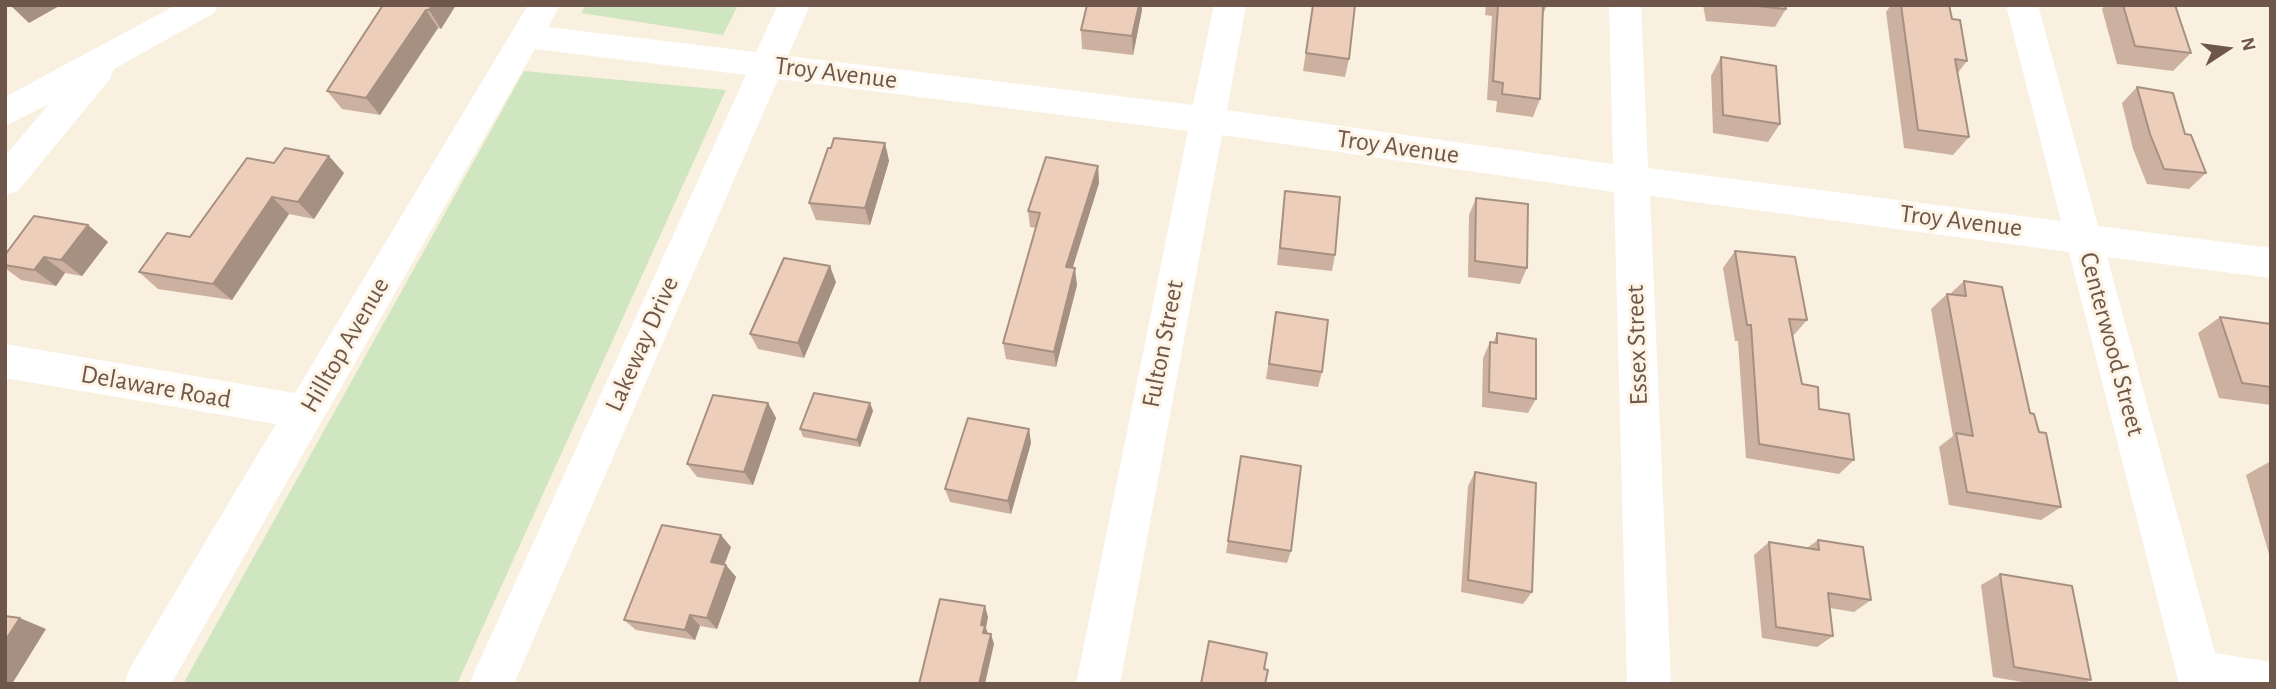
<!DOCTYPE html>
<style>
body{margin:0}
#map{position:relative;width:2276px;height:689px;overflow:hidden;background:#faf0e0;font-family:"Alegreya Sans",sans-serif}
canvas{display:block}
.frame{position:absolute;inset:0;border:7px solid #6e574a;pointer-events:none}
.north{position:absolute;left:2192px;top:14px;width:70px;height:70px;-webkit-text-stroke:5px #fdf4e6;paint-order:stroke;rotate:77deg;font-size:19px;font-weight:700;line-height:28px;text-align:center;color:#6e574a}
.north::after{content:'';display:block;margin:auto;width:24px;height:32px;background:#6e574a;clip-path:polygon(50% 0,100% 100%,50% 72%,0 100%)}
</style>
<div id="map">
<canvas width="2276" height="689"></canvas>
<div class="frame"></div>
<div class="north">N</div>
</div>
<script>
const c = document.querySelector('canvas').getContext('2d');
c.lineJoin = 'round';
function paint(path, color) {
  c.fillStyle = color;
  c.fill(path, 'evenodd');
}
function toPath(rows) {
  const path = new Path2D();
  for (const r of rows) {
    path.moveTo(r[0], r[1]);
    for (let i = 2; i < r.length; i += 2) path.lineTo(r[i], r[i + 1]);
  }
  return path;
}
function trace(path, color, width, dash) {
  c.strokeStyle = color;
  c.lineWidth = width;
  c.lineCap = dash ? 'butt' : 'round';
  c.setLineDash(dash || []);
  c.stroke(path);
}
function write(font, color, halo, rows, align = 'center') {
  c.font = font + ' "Alegreya Sans",sans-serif';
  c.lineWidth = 6;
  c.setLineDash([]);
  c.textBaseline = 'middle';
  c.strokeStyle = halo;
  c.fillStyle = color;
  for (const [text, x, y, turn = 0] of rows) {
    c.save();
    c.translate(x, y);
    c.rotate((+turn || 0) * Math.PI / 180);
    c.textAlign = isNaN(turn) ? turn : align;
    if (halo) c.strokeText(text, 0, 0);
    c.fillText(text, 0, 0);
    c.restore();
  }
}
const green = toPath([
 [586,5,738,5,723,35,581,13],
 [524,71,726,90,457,684,183,684]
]);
const street = toPath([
 [176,5,219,5,214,13,114,69,110,79,18,191,5,195,5,156,49,104,5,126,5,97,176,5],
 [528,5,560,5,548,27,756,52,778,5,810,5,788,56,1193,105,1214,5,1246,5,1227,110,1613,164,1609,5,1641,5,1648,168,2061,221,2006,5,2038,5,2098,226,2271,248,2271,278,2107,257,2215,653,2271,662,2271,684,2179,684,2069,252,1650,196,1671,684,1627,684,1614,192,1222,135,1120,684,1076,684,1188,131,778,79,514,684,469,684,746,75,535,49,171,684,124,684,130,668,276,424,5,378,5,344,295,393,528,5]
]);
const wall = toPath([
 [383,5,456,5,441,29,438,28,380,115,342,109,327,91],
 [1313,5,1349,59,1345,77,1303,71],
 [1486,5,1547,5,1542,17,1540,99,1533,117,1496,112,1497,101,1487,100,1492,16,1485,15],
 [1703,5,1785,5,1786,9,1775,27,1706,21],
 [1891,5,1949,5,1952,19,1967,61,1957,74,1969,137,1953,155,1904,148,1886,12],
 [2105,5,2175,5,2191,53,2173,71,2117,64,2102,9],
 [1142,10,1133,55,1082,49,1081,30],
 [1721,57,1780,124,1768,142,1713,133,1711,76],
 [2137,87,2185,134,2206,173,2189,189,2147,184,2133,149,2122,103],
 [885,143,889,161,870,225,816,220,809,203],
 [274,163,344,173,314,219,289,214,232,300,158,289,139,272,190,237],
 [1098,166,1099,183,1072,268,1077,285,1056,367,1006,359,1003,343,1036,228,1030,227,1028,211],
 [1285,191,1335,255,1332,271,1277,265],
 [1476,198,1527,268,1520,284,1468,277,1469,215],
 [88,225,108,242,82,276,65,273,56,286,21,280,5,268,5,255],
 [1735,251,1807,320,1793,336,1802,384,1854,460,1839,474,1746,458,1738,341,1735,341,1723,268],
 [1964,281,2039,432,2061,507,2041,520,1949,505,1939,447,1953,436,1931,309,1947,294,1950,294],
 [836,282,804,358,758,349,750,334],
 [1276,312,1322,372,1318,387,1266,379],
 [2220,317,2271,324,2271,405,2219,398,2198,333],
 [1497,333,1536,399,1528,413,1482,407,1483,358,1490,342,1493,343],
 [768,403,776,418,753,485,697,477,687,464],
 [870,403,873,411,860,447,803,437,800,429],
 [1029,429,1031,443,1011,514,950,502,945,489],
 [1241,456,1291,551,1287,563,1226,553],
 [2271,461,2271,561,2246,475],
 [1475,472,1532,592,1523,604,1461,592,1468,486],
 [1818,540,1871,600,1854,612,1830,608,1833,636,1817,647,1762,638,1754,555,1769,542,1807,548],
 [731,547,724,564,736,577,717,629,700,626,695,640,636,630,624,620],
 [2000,574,2091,680,2083,684,2034,684,1993,677,1981,585]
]);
const shadedWall = toPath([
 [10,5,61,5,29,23],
 [432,5,456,5,441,29,429,10],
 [1139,5,1142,5,1142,10,1133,55,1132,36],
 [426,10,438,28,380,115,366,98],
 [885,143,889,161,870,225,865,208],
 [329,156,344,173,314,219,298,202],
 [1098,166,1099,183,1068,283,1066,267],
 [272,197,289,214,232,300,213,284],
 [88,225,108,242,82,276,61,260],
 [44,257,65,273,56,286,34,270],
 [830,266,836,282,804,358,798,343],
 [1075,268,1077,285,1056,367,1054,352],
 [768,403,776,418,753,485,744,472],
 [870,403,873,411,860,447,857,440],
 [1029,429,1031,443,1011,514,1008,501],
 [721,535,731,547,721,574,711,562],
 [726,565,736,577,717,629,707,618],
 [985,606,988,617,986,628,989,636,987,643,981,625],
 [690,615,700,626,695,640,685,630],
 [20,618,46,629,12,684,5,684,5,641],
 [991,634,994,644,985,684,979,684]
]);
const building = toPath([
 [383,5,432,5,429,10,426,10,366,98,327,91,383,5],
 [1087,5,1139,5,1132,36,1081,30,1087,5],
 [1313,5,1355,5,1349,59,1306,53,1313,5],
 [1498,5,1543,5,1540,99,1502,94,1503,83,1493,81,1498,5],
 [1748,5,1785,5,1786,9,1748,5],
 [1901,5,1949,5,1952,19,1960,20,1967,61,1955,59,1969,137,1918,130,1901,5],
 [2123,5,2175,5,2191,53,2135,46,2123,5],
 [1721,57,1776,66,1780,124,1723,115,1721,57],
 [2137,87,2173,93,2185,134,2191,135,2206,173,2164,169,2150,134,2137,87],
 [834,138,885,143,865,208,809,203,828,148,831,148,834,138],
 [285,148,329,156,298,202,272,197,213,284,139,272,167,233,190,237,247,158,274,163,285,148],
 [1046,157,1098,166,1066,267,1075,268,1054,352,1003,343,1040,213,1028,211,1046,157],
 [1285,191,1340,197,1335,255,1280,248,1285,191],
 [1476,198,1528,204,1527,268,1475,261,1476,198],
 [34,216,88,225,61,260,44,257,34,270,5,265,5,255,34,216],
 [1735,251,1795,257,1807,320,1789,319,1802,384,1818,387,1819,409,1849,414,1854,460,1759,444,1751,325,1747,325,1735,251],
 [784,258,830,266,798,343,750,334,784,258],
 [1964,281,2002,287,2030,413,2034,414,2039,432,2046,433,2061,507,1967,492,1956,433,1973,436,1947,294,1966,296,1964,281],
 [1276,312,1328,320,1322,372,1269,364,1276,312],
 [2220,317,2271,324,2271,387,2242,383,2220,317],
 [1497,333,1536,339,1536,399,1489,392,1490,342,1497,343,1497,333],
 [814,393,870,403,857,440,800,429,814,393],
 [713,395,768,403,744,472,687,464,713,395],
 [968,418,1029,429,1008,501,945,489,968,418],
 [1241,456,1301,466,1291,551,1228,541,1241,456],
 [1475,472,1536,483,1532,592,1468,580,1475,472],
 [662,525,721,535,711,562,726,565,707,618,690,615,685,630,624,620,662,525],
 [1818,540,1863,547,1871,600,1828,593,1833,636,1776,627,1769,542,1819,550,1818,540],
 [2000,574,2072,586,2091,680,2014,667,2000,574],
 [940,599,985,606,981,625,985,626,983,633,991,634,979,684,919,684,940,599],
 [5,616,20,618,5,641,5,616],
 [1209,641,1267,653,1264,669,1268,670,1265,684,1201,684,1209,641]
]);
const streetNames = [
 ["Troy Avenue",836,73,7],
 ["Troy Avenue",1398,147,8],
 ["Troy Avenue",1961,221,7],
 ["Lakeway Drive",642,344,-66],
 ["Fulton Street",1163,344,-79],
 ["Centerwood Street",2112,344,75],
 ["Hilltop Avenue",345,345,-60],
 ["Essex Street",1637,345,-92],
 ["Delaware Road",156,387,10]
];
paint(green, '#d0e6c1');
paint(street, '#fff');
paint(wall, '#ccb1a0');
paint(shadedWall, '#a69082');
paint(building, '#edceba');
trace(building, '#a69082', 2);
write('26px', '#6e574a', '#fdf4e6', streetNames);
</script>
